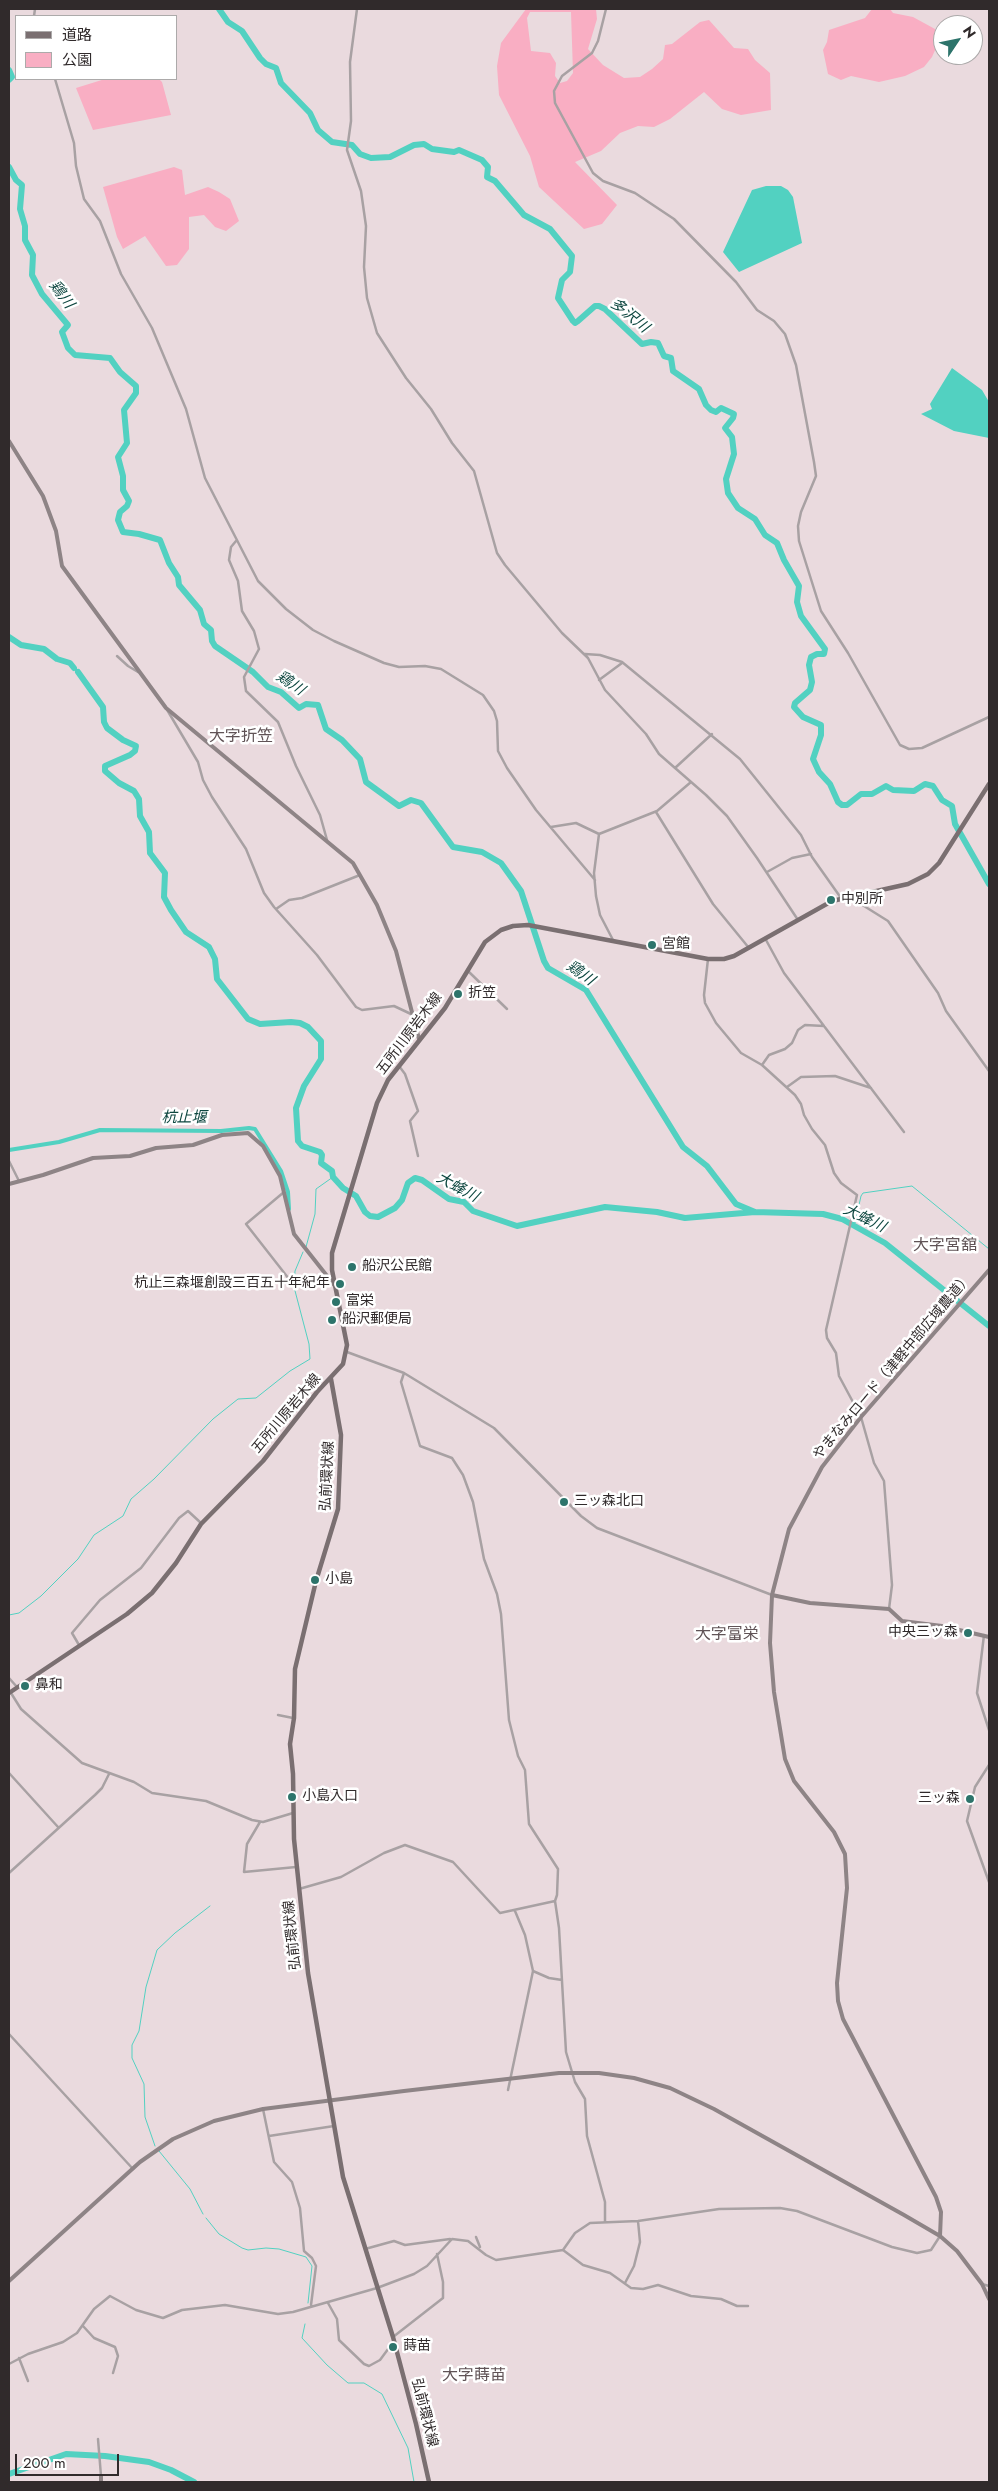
<!DOCTYPE html>
<meta charset="utf-8">
<style>
body{margin:0}
#map{position:relative;width:998px;height:2491px;overflow:hidden;background:#eadade;font-family:Jost,"Noto Sans JP",sans-serif}
canvas{display:block}
.frame{position:absolute;inset:0;border:10px solid #302a2b;pointer-events:none}
.legend{position:absolute;left:15px;top:15px;width:162px;height:65px;box-sizing:border-box;background:#fff;border:1px solid #acaaaa;margin:0;padding:6px 9px;list-style:none;font-size:15px;color:#302a2b}
.legend li{display:flex;align-items:center;gap:10px;height:25px}
.legend b{width:25px;border:1px solid #acaaaa}
.north{position:absolute;left:933px;top:15px;width:50px;height:50px;box-sizing:border-box;background:#fff;border:1px solid #acaaaa;border-radius:50%;rotate:56deg;font-size:14px;font-weight:700;line-height:20px;text-align:center;color:#302a2b}
.north::after{content:'';display:block;margin:auto;width:18px;height:22px;background:#2d746b;clip-path:polygon(50% 0,100% 100%,50% 72%,0 100%)}
.scale{position:absolute;left:15px;top:2454px;width:104px;height:22px;box-sizing:border-box;border:2px solid #302a2b;border-top:0;padding-left:6px;font-size:15px;line-height:18px;white-space:nowrap;color:#302a2b;-webkit-text-stroke:4px #fff;paint-order:stroke}
</style>
<div id="map">
<canvas width="998" height="2491"></canvas>
<div class="frame"></div>
<ul class="legend">
<li><b style="height:6px;background:#7a6f71"></b>道路</li>
<li><b style="height:14px;background:#f9aec3"></b>公園</li>
</ul>
<div class="north">N</div>
<div class="scale">200 m</div>
</div>
<script>
const c = document.querySelector('canvas').getContext('2d');
c.lineJoin = 'round';
function paint(path, color) {
  c.fillStyle = color;
  c.fill(path, 'evenodd');
}
function toPath(rows) {
  const path = new Path2D();
  for (const r of rows) {
    path.moveTo(r[0], r[1]);
    for (let i = 2; i < r.length; i += 2) path.lineTo(r[i], r[i + 1]);
  }
  return path;
}
function trace(path, color, width, dash) {
  c.strokeStyle = color;
  c.lineWidth = width;
  c.lineCap = dash ? 'butt' : 'round';
  c.setLineDash(dash || []);
  c.stroke(path);
}
function write(font, color, halo, rows, align = 'center') {
  c.font = font + ' Jost,"Noto Sans JP",sans-serif';
  c.lineWidth = 5;
  c.setLineDash([]);
  c.textBaseline = 'middle';
  c.strokeStyle = halo;
  c.fillStyle = color;
  for (const [text, x, y, turn = 0] of rows) {
    c.save();
    c.translate(x, y);
    c.rotate((+turn || 0) * Math.PI / 180);
    c.textAlign = isNaN(turn) ? turn : align;
    if (halo) c.strokeText(text, 0, 0);
    c.fillText(text, 0, 0);
    c.restore();
  }
}
const green = toPath([
 [526,9,596,9,597,19,588,49,603,65,624,78,640,77,652,69,663,59,665,45,672,44,700,22,709,20,734,48,748,49,755,60,770,73,771,110,741,115,722,109,704,92,670,119,654,127,638,126,620,133,601,151,575,162,617,205,602,224,584,229,539,187,530,156,499,95,497,66,501,43],
 [530,12,571,12,573,73,567,81,560,83,555,76,556,63,550,53,531,51,527,18],
 [872,9,890,9,893,13,913,17,935,29,936,48,932,57,924,67,905,76,879,82,851,76,841,80,828,74,823,50,827,42,829,30,865,18],
 [105,79,159,79,162,82,171,115,93,130,76,88],
 [174,167,182,170,185,195,208,187,219,192,230,199,239,221,226,231,215,227,204,215,189,217,189,249,177,265,166,266,145,236,123,249,117,237,103,187]
]);
const water = toPath([
 [766,186,781,186,788,190,793,197,802,243,739,272,723,252,752,190],
 [952,368,982,390,989,402,989,438,954,431,921,414,932,409,930,404]
]);
const stream = toPath([
 [842,1219,855,1223,861,1196,863,1193,912,1186,989,1249],
 [306,1247,315,1214,316,1189,333,1177],
 [9,1615,19,1613,41,1596,78,1559,94,1535,123,1516,131,1499,154,1479,213,1419,238,1399,256,1398,290,1371,310,1359,309,1344,294,1287,295,1271,303,1252],
 [155,2146,145,2117,144,2084,132,2058,132,2045,139,2031,146,1987,157,1950,175,1933,210,1906],
 [159,2151,190,2189,203,2214],
 [206,2218,219,2234,242,2248,248,2250,266,2248,279,2249,306,2257,312,2266,308,2303],
 [305,2324,302,2338,327,2365,348,2383,364,2383,382,2394,408,2448,414,2482]
]);
const canal = toPath([
 [9,1150,59,1142,100,1130,221,1131,249,1128,255,1129,281,1171,288,1192,289,1209]
]);
const river = toPath([
 [219,9,228,22,242,31,260,58,266,64,276,68,281,83,310,113,318,130,332,142,352,145,360,154,371,158,390,157,414,145,424,144,432,149,454,152,459,150,482,160,488,167,487,177,495,181,524,215,550,229,572,256,570,272,562,280,558,298,573,321,575,323,578,321,595,306,599,306,605,309,642,344,651,342,658,343,664,356,671,358,673,371,699,389,706,405,711,410,716,412,721,408,734,414,733,418,725,428,732,437,734,454,726,479,728,493,738,508,755,519,765,535,777,543,784,560,799,586,797,602,801,616,825,649,824,654,817,654,811,657,809,665,812,682,810,690,795,703,794,707,803,717,821,725,821,735,813,759,819,772,830,784,838,802,842,805,847,805,861,794,872,794,886,786,893,790,914,791,925,784,933,786,942,800,952,806,955,824,989,884],
 [9,70,12,77,9,80],
 [9,167,16,180,22,185,20,209,25,226,25,240,33,255,32,275,42,294,68,325,62,332,68,348,75,355,110,358,120,372,136,386,136,393,124,410,127,443,118,457,123,476,123,490,129,501,127,506,120,512,118,520,123,532,139,534,160,540,169,563,178,577,179,585,200,610,204,624,211,630,212,641,215,646,253,672,268,687,281,692,299,708,306,704,318,705,326,729,342,740,360,759,366,782,399,806,411,800,421,803,453,847,482,852,501,863,521,891,544,961,548,968,586,990,683,1147,707,1166,736,1204,755,1212],
 [9,637,21,645,44,649,57,659,70,663,74,668],
 [78,672,103,707,104,722,107,728,123,740,136,746,135,751,130,755,105,766,105,771,119,783,134,791,139,799,140,816,149,832,150,853,165,873,164,897,171,910,186,932,209,947,215,959,217,979,248,1019,260,1024,291,1022,300,1023,308,1027,321,1041,321,1059,304,1086,296,1108,298,1141,302,1146,320,1152,322,1155,321,1163,332,1171,333,1177,343,1188,356,1196,365,1212,370,1216,378,1217,395,1208,402,1200,408,1183,415,1178,422,1180,449,1199,464,1202,473,1211,517,1226,605,1207,657,1212,685,1218,755,1212,823,1214,842,1219,885,1243,989,1326],
 [9,2474,66,2454,105,2456,149,2462,171,2470,194,2482]
]);
const street = toPath([
 [357,9,350,62,351,121,347,150,361,191,366,226,364,267,367,298,377,333,406,378,431,409,452,443,474,471,497,553,505,565,562,633,588,658,605,690,646,734,659,754,706,795,727,816,757,858,798,920],
 [606,9,598,41,592,53,562,76,554,91,555,103,593,173,603,181,635,193,674,219,736,282,757,310,774,321,785,334,796,365,814,462,816,476,801,512,798,526,799,541,821,611,848,653,900,745,909,749,922,748,989,717],
 [34,16,35,9],
 [55,79,74,143,76,166,84,199,100,221,121,274,152,328,186,409,205,478,258,581,286,609,313,630,334,641,384,663,399,667,425,666,441,669,483,695,494,711,497,721,498,751,507,768,536,810,595,880],
 [236,541,231,547,229,560,238,581,242,611,254,631,259,649,244,677,246,691,278,722,296,766,320,815,327,840],
 [585,654,600,655,622,662,740,759,801,835,812,857,841,898],
 [117,656,128,666,138,672],
 [599,680,622,663],
 [166,708,198,762,203,780,212,797,246,849,264,893,274,907,317,955,356,1007,362,1010,394,1006,411,1014],
 [675,768,712,734],
 [656,812,713,904,749,948],
 [551,827,576,823,599,834],
 [599,834,594,873,596,896,600,915,613,940],
 [599,834,657,811,691,782],
 [767,872,792,858,811,854],
 [855,897,864,906,888,921,938,993,946,1011,989,1071],
 [276,909,289,900,302,898,360,875],
 [766,940,784,973,904,1132],
 [708,959,704,995,705,1003,716,1023,741,1053,762,1065,795,1095,801,1104,804,1115,812,1129,825,1145,834,1173,841,1183,857,1195,826,1330,827,1338,836,1353,839,1376,861,1417,874,1463,884,1481,892,1585,889,1609],
 [468,971,507,1009],
 [762,1065,769,1055,785,1049,792,1043,798,1030,805,1025,824,1026],
 [399,1066,405,1074,418,1111,410,1121,418,1156],
 [787,1087,801,1077,835,1076,871,1088],
 [9,1161,19,1181],
 [284,1192,246,1224,289,1279],
 [347,1352,404,1373,494,1428,581,1516,597,1528,772,1595],
 [404,1373,401,1382,420,1446,452,1458,463,1475,473,1502,484,1559,497,1594,501,1614,509,1720,518,1756,525,1770,529,1824,558,1869,557,1895,555,1901,559,1928,566,2052,575,2082,585,2099,587,2136,605,2202,605,2222],
 [984,1635,977,1693,989,1730],
 [79,1645,72,1633,100,1600,141,1568,179,1518,188,1511,201,1523],
 [9,1678,17,1687],
 [11,1693,21,1709,82,1763,134,1782,152,1793,206,1801,252,1820,263,1822,293,1813],
 [278,1715,293,1718],
 [989,1765,975,1787,967,1821,989,1882],
 [9,1773,58,1827],
 [260,1822,247,1844,244,1872,296,1867],
 [9,1873,95,1795,102,1788,109,1774],
 [299,1889,341,1877,384,1853,405,1845,453,1862,500,1913,555,1901],
 [533,1971,549,1978,562,1980],
 [9,2034,133,2169],
 [508,2090,533,1971,525,1935,515,1911],
 [263,2109,274,2162,292,2182,300,2208,304,2251,312,2258,316,2266,311,2305],
 [269,2136,334,2126],
 [476,2237,480,2247],
 [365,2249,394,2241,405,2245,450,2239],
 [563,2250,575,2233,590,2223,638,2221,719,2209,780,2208,797,2211,892,2247,917,2253,931,2250,940,2236],
 [625,2283,634,2266,640,2242,638,2221],
 [982,2284,989,2286],
 [328,2303,337,2319,339,2340,364,2364,369,2366,380,2360,394,2341],
 [83,2326,94,2338,115,2347,118,2356,113,2373],
 [393,2337,443,2298,443,2282,437,2254],
 [19,2358,28,2381],
 [9,2364,28,2354,63,2342,77,2333,94,2309,110,2296,136,2310,163,2318,182,2310,225,2305,278,2314,293,2312,377,2288,414,2274,427,2266,452,2239,468,2241,486,2255,496,2260,563,2250,583,2265,610,2273,631,2288,643,2289,658,2285,691,2296,721,2299,737,2306,748,2306],
 [98,2439,101,2476]
]);
const secondary = toPath([
 [9,441,43,496,56,531,62,566,166,708,353,863,377,905,396,951,419,1039],
 [9,1184,43,1175,93,1158,130,1156,156,1148,193,1145,222,1135,248,1133,263,1146,280,1176,294,1234,335,1286],
 [772,1595,810,1603,889,1609,902,1621,942,1626,989,1637],
 [940,2236,941,2212,936,2197,843,2019,838,2001,837,1983,847,1888,845,1854,834,1832,794,1781,785,1759,774,1692,770,1643,772,1595,789,1529,822,1467,861,1417,989,1270],
 [9,2281,140,2162,173,2139,214,2121,263,2109,404,2091,559,2073,599,2073,634,2078,670,2088,714,2109,904,2215,940,2236,957,2251,982,2284,989,2299],
 [101,2476,101,2482]
]);
const primary = toPath([
 [331,1379,341,1435,338,1509,316,1581,295,1669,294,1718,290,1744,293,1774,294,1839,308,1973,343,2177,393,2337,416,2424,429,2482],
 [9,1693,127,1614,152,1593,176,1563,201,1524,263,1461,317,1392,343,1364,347,1345,332,1270,332,1253,377,1103,388,1080,445,1008,485,942,501,930,513,926,528,925,708,959,724,959,734,956,832,901,908,884,928,874,939,863,989,784]
]);
const markers = [
 [831,900,5,"#2d746b"],
 [652,945,5,"#2d746b"],
 [458,994,5,"#2d746b"],
 [352,1267,5,"#2d746b"],
 [340,1284,5,"#2d746b"],
 [336,1302,5,"#2d746b"],
 [332,1320,5,"#2d746b"],
 [564,1502,5,"#2d746b"],
 [315,1580,5,"#2d746b"],
 [968,1633,5,"#2d746b"],
 [25,1686,5,"#2d746b"],
 [292,1797,5,"#2d746b"],
 [970,1799,5,"#2d746b"],
 [393,2347,5,"#2d746b"]
];
const poiNames = [
 ["中別所",841,900],
 ["宮館",662,945],
 ["折笠",468,994],
 ["船沢公民館",362,1267],
 ["杭止三森堰創設三百五十年紀年",330,1284,"right"],
 ["富栄",346,1302],
 ["船沢郵便局",342,1320],
 ["三ッ森北口",574,1502],
 ["小島",325,1580],
 ["中央三ッ森",958,1633,"right"],
 ["鼻和",35,1686],
 ["小島入口",302,1797],
 ["三ッ森",960,1799,"right"],
 ["蒔苗",403,2347]
];
const streetNames = [
 ["五所川原岩木線",410,1034,-53],
 ["やまなみロード（津軽中部広域農道）",893,1367,-50],
 ["五所川原岩木線",287,1414,-50],
 ["弘前環状線",328,1476,-87],
 ["弘前環状線",293,1935,-96],
 ["弘前環状線",424,2413,76]
];
const waterNames = [
 ["鶏川",61,295,53],
 ["多沢川",629,316,39],
 ["鶏川",290,684,34],
 ["鶏川",580,974,35],
 ["杭止堰",184,1118],
 ["大蜂川",457,1188,28],
 ["大蜂川",864,1219,26]
];
const quarterNames = [
 ["大字折笠",241,737],
 ["大字宮舘",945,1246],
 ["大字富栄",727,1635],
 ["大字蒔苗",474,2376]
];
paint(green, '#f9aec3');
paint(water, '#52d1c1');
trace(stream, '#52d1c1', 1);
trace(canal, '#52d1c1', 4);
trace(river, '#52d1c1', 6);
trace(street, '#a8a1a3', 2.5);
trace(secondary, '#8e8486', 4);
trace(primary, '#7a6f71', 4.5);
for (const [x, y, r, color] of markers) {
  const dot = new Path2D();
  dot.arc(x, y, r, 0, 2 * Math.PI);
  c.fillStyle = color;
  c.fill(dot);
  trace(dot, '#fff', 2);
}
write('14px', '#302a2b', '#fff', poiNames, 'left');
write('14px', '#302a2b', '#fff', streetNames);
write('italic 15px', '#0e4740', '#fff', waterNames);
write('16px', '#605356', '#fff', quarterNames);
</script>
